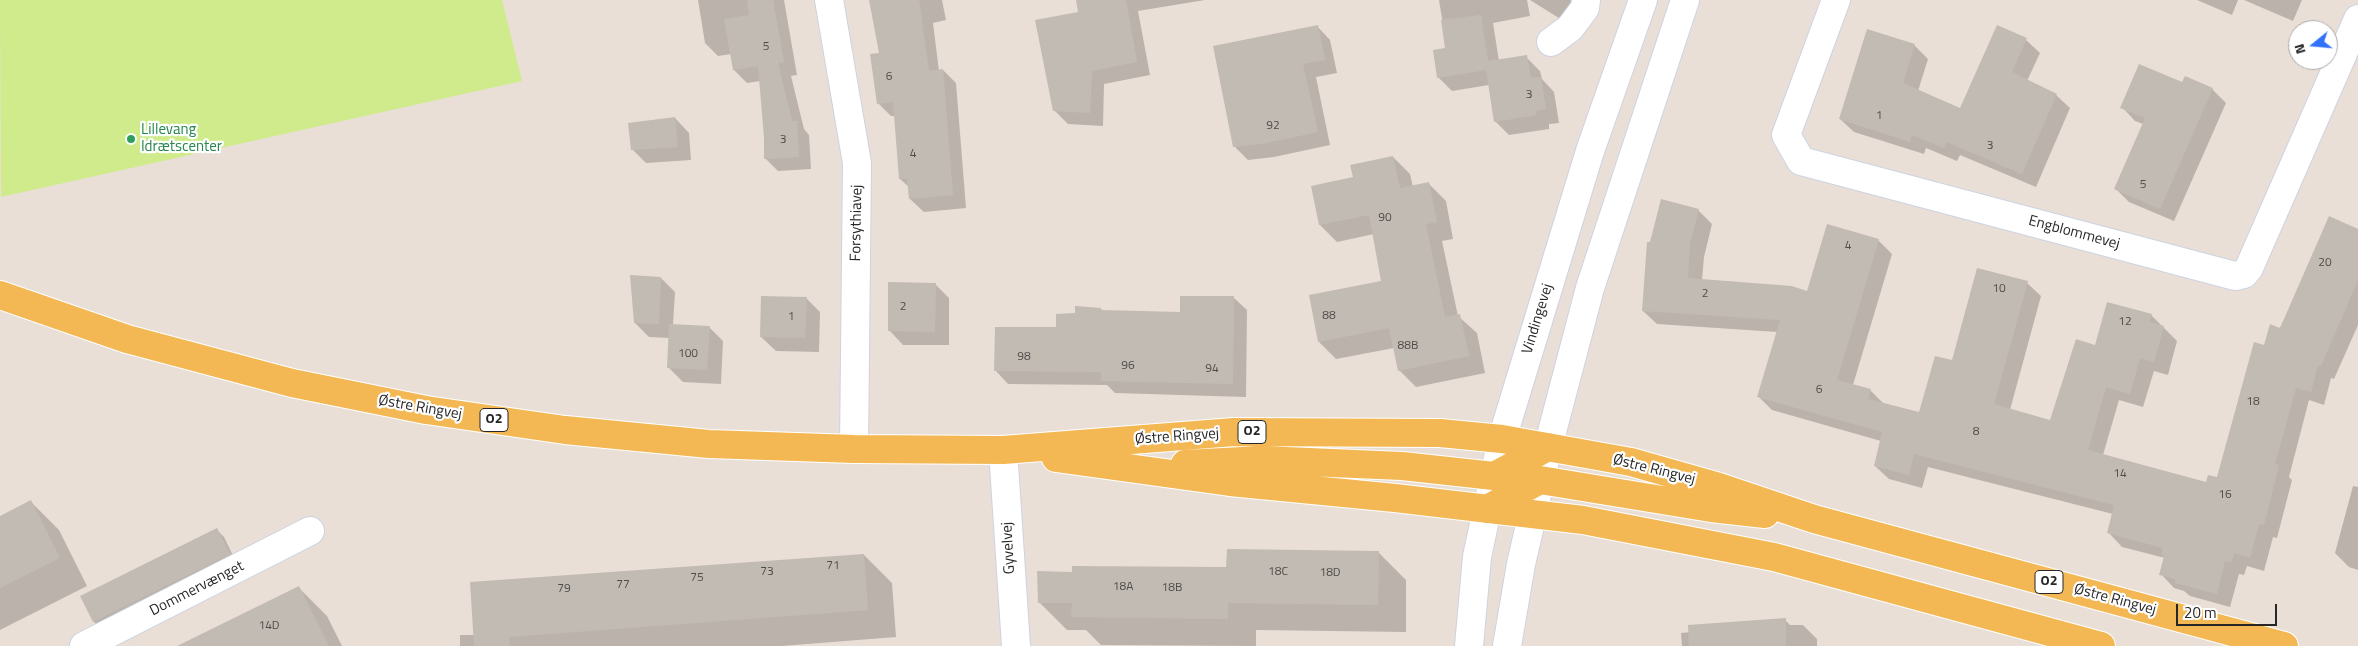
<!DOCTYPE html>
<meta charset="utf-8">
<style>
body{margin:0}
#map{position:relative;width:2358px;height:646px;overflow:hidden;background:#eadfd7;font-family:"Titillium Web",sans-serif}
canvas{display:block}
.north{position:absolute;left:2288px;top:20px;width:50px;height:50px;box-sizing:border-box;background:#fff;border:1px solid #a9a9a9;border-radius:50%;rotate:253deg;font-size:14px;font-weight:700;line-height:20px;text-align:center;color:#272727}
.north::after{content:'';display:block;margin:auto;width:18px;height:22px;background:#3172fd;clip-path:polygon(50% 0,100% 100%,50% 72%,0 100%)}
.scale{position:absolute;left:2176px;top:604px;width:101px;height:22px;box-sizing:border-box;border:2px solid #272727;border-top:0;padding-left:6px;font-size:15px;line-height:18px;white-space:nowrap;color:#272727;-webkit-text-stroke:4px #fff;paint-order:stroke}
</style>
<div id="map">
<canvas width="2358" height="646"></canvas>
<div class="north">N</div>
<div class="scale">20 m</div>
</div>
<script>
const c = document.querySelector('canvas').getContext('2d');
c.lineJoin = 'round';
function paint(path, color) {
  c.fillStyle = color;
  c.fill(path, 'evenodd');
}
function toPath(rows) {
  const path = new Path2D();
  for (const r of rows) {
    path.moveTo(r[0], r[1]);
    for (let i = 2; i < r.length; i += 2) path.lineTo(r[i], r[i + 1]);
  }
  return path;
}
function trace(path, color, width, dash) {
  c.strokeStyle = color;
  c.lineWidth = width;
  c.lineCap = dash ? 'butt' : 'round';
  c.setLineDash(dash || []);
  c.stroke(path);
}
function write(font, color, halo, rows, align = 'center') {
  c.font = font + ' "Titillium Web",sans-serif';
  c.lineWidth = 4.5;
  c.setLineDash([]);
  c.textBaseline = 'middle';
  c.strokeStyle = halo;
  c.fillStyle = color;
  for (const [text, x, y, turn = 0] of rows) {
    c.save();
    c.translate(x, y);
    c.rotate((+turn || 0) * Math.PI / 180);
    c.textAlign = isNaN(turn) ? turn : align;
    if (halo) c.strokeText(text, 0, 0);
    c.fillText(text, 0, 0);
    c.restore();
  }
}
const pitch = toPath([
 [0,0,502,0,522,81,1,197]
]);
const shadow = toPath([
 [698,0,784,0,797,75,791,76,804,129,809,135,811,169,778,171,765,158,765,138,760,81,747,83,734,70,731,54,718,56,705,43],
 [870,0,942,0,946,20,933,23,939,71,943,70,956,83,966,208,924,212,910,199,909,187,900,179,896,116,891,116,878,103,880,54],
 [1078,0,1205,0,1138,11,1150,75,1104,84,1103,126,1068,124,1054,110,1080,13],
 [1439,0,1527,0,1530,16,1493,23,1499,61,1526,57,1540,71,1542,79,1554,92,1559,123,1549,124,1549,129,1509,135,1495,121,1489,85,1452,91,1438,77,1447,49],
 [1530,0,1583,0,1575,28],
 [2197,0,2238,0,2232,15],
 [2244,0,2302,0,2293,21],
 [1317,26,1330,40,1337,73,1316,77,1330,145,1274,157,1248,160,1235,147],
 [2026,40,2040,53,2027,81,2056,95,2070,108,2036,187,1960,155,1957,161,1926,148,1924,154,1854,132,1840,119,1914,45,1928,59,1918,91,1961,110],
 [2183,84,2212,89,2226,103,2174,221,2129,202,2116,189,2143,124,2135,121,2122,107],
 [675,118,689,133,691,160,646,163,632,149],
 [1393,157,1410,174,1413,187,1429,184,1446,201,1453,239,1442,241,1458,316,1477,333,1485,373,1416,387,1399,370,1394,348,1336,359,1319,342,1382,282,1374,234,1337,242,1320,225,1355,178],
 [1698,210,1712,224,1704,257,1702,280,1808,292,1878,240,1892,254,1853,385,1870,390,1884,404,1920,413,1953,361,2027,283,2041,296,2010,410,2051,422,2096,346,2151,315,2177,341,2168,375,2154,371,2143,407,2119,400,2103,455,2207,483,2218,479,2265,346,2358,230,2358,325,2334,379,2331,378,2324,405,2309,400,2289,477,2292,480,2277,538,2273,537,2264,571,2247,566,2244,575,2239,574,2230,607,2190,596,2184,591,2174,588,2161,574,2165,558,2122,547,2109,533,2113,514,1928,467,1922,488,1889,479,1875,466,1881,441,1772,410,1758,396,1777,332,1657,324,1643,311],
 [661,278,675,292,673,325,709,327,723,341,721,384,683,382,669,368,670,338,649,337,635,323],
 [935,284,949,298,949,345,903,345,889,330],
 [806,298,820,312,819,352,776,351,761,337],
 [1234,298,1247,310,1246,397,1115,393,1107,385,1008,384,996,371,1076,314,1101,309,1104,312,1181,313],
 [2353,486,2358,487,2358,570,2349,567,2335,553],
 [31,502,59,530,87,586,0,630,0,517],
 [217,530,224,537,236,562,101,629,94,622,81,596],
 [1378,552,1406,580,1406,632,1256,630,1256,646,1101,645,1086,630,1067,630,1039,602,1073,573,1228,569],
 [864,555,892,583,896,637,782,646,460,646,460,635,475,635],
 [298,587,327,616,342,646,180,646],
 [1785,620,1790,625,1803,625,1817,639,1817,646,1682,646,1681,633,1733,628]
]);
const building = toPath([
 [747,0,773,0,784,62,778,63,792,121,797,121,799,157,764,159,764,138,758,66,733,70,724,19,749,15],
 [869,0,919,0,929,71,943,69,953,195,909,199,907,179,899,179,893,102,877,104,870,54,879,53],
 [1076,0,1126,0,1137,62,1092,71,1090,113,1053,111,1035,20,1078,12],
 [1481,15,1488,61,1527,55,1531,78,1541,77,1546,109,1536,111,1536,115,1494,122,1486,70,1437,78,1433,50,1445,48,1441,20],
 [1318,25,1325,60,1303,64,1318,132,1261,144,1233,147,1213,46],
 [1997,25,2027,38,2012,72,2057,94,2022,174,1946,142,1944,148,1912,135,1910,142,1839,119,1867,29,1915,44,1903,83,1960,108],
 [2139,64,2182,82,2185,76,2213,88,2160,209,2114,189,2145,118,2120,108],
 [675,117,678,147,631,150,628,123],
 [1393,156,1400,188,1429,182,1437,222,1426,224,1445,317,1460,314,1469,356,1398,371,1389,328,1318,342,1309,295,1381,281,1369,215,1319,225,1311,186,1353,177,1350,165],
 [1661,199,1699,209,1690,243,1688,278,1792,286,1807,291,1827,224,1879,239,1837,380,1871,389,1868,399,1919,412,1935,356,1952,360,1977,268,2028,281,1994,404,2050,420,2076,339,2095,345,2107,302,2152,314,2149,322,2164,326,2154,362,2140,358,2130,394,2106,387,2088,450,2206,482,2208,475,2217,477,2254,342,2264,345,2270,324,2280,328,2329,216,2358,229,2358,280,2321,366,2318,365,2311,392,2296,388,2275,464,2279,465,2264,525,2259,524,2250,558,2234,553,2231,562,2225,561,2217,594,2175,583,2175,579,2159,575,2164,556,2161,555,2163,548,2107,533,2114,505,1914,454,1909,475,1874,466,1882,432,1757,397,1780,320,1642,311,1647,242,1650,242],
 [630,275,661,277,659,324,634,323],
 [888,282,936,283,935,332,888,331],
 [761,296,807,297,805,338,760,337],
 [1180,296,1234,296,1233,384,1101,381,1101,372,994,371,995,327,1056,327,1056,314,1075,313,1075,306,1101,308,1101,310,1180,312],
 [669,324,710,326,707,370,667,368],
 [31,500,60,558,0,588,0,516],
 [217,528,230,554,93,622,80,596],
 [1227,549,1379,551,1378,605,1228,603,1228,619,1071,617,1072,603,1038,603,1037,571,1072,572,1072,566,1226,567],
 [864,554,868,610,509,637,510,646,474,646,470,582],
 [299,586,329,646,177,646],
 [1786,618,1786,646,1689,646,1688,625]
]);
const minor = toPath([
 [829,0,857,163,854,449],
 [1836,0,1786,135,1801,161,2235,276,2244,274,2249,268,2358,19],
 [1551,42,1570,28,1585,8,1586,0],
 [1003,450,1016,646],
 [84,646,310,531]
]);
const tertiary = toPath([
 [1469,646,1477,557,1502,439],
 [1507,646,1521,564,1548,447]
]);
const secondary = toPath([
 [1502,439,1590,151,1643,0],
 [1548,447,1590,288,1685,0]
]);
const primary = toPath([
 [0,295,127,339,292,383,426,410,565,430,709,444,854,449,1003,450,1234,432,1440,433,1502,439,1631,462,1719,487,1814,519,2284,646],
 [1056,458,1230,482,1395,498,1583,520,1774,557,2101,646],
 [1185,464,1262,460,1402,466,1494,476,1548,447],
 [1487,509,1540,480,1711,508,1765,514]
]);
const markers = [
 [131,139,5,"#2e9e5b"]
];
const numberNames = [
 ["5",766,47],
 ["6",889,77],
 ["3",1529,95],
 ["1",1879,116],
 ["92",1273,126],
 ["3",783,140],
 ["3",1990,146],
 ["4",913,154],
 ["5",2143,185],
 ["90",1385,218],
 ["4",1848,246],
 ["20",2325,263],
 ["10",1999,289],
 ["2",1705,294],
 ["2",903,307],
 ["88",1329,316],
 ["1",791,317],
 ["12",2125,322],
 ["88B",1408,346],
 ["100",688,354],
 ["98",1024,357],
 ["96",1128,366],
 ["94",1212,369],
 ["6",1819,390],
 ["18",2253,402],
 ["8",1976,432],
 ["14",2120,474],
 ["16",2225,495],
 ["71",833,566],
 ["73",767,572],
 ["18C",1278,572],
 ["18D",1330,573],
 ["75",697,578],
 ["77",623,585],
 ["18A",1123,587],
 ["18B",1172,588],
 ["79",564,589],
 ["14D",269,626]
];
const shields = [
 [494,420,28],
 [1252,432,28],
 [2049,582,28]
];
const shieldNames = [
 ["O2",494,420],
 ["O2",1252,432],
 ["O2",2049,582]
];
const leisureNames = [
 ["Lillevang",141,130],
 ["Idrætscenter",141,147]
];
const streetNames = [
 ["Forsythiavej",857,223,-89],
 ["Engblommevej",2074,233,15],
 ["Vindingevej",1538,319,-73],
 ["Østre Ringvej",420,408,10],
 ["Østre Ringvej",1177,437,-4],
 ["Østre Ringvej",1654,470,14],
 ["Gyvelvej",1009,548,-93],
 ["Dommervænget",197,589,-27],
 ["Østre Ringvej",2115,600,15]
];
paint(pitch, '#cfeb8c');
paint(shadow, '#0003');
paint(building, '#c2bbb3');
trace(minor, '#ccd3e1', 30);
trace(tertiary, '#ccd3e1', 30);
trace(secondary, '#ccd3e1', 30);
trace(primary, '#fff', 30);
trace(minor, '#fff', 28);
trace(tertiary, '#fff', 28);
trace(secondary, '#fff', 28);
trace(primary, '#f3b853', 28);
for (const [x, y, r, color] of markers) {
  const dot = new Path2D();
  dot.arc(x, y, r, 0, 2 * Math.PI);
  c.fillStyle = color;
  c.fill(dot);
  trace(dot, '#fff', 2);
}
write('12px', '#4e4c4a', null, numberNames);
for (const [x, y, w] of shields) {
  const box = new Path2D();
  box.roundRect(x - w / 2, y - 11.5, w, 23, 4);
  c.fillStyle = '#fff';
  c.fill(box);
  trace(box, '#272727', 1);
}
write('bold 14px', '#272727', null, shieldNames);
write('15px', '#27864d', '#fff', leisureNames, 'left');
write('15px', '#272727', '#fff', streetNames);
</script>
